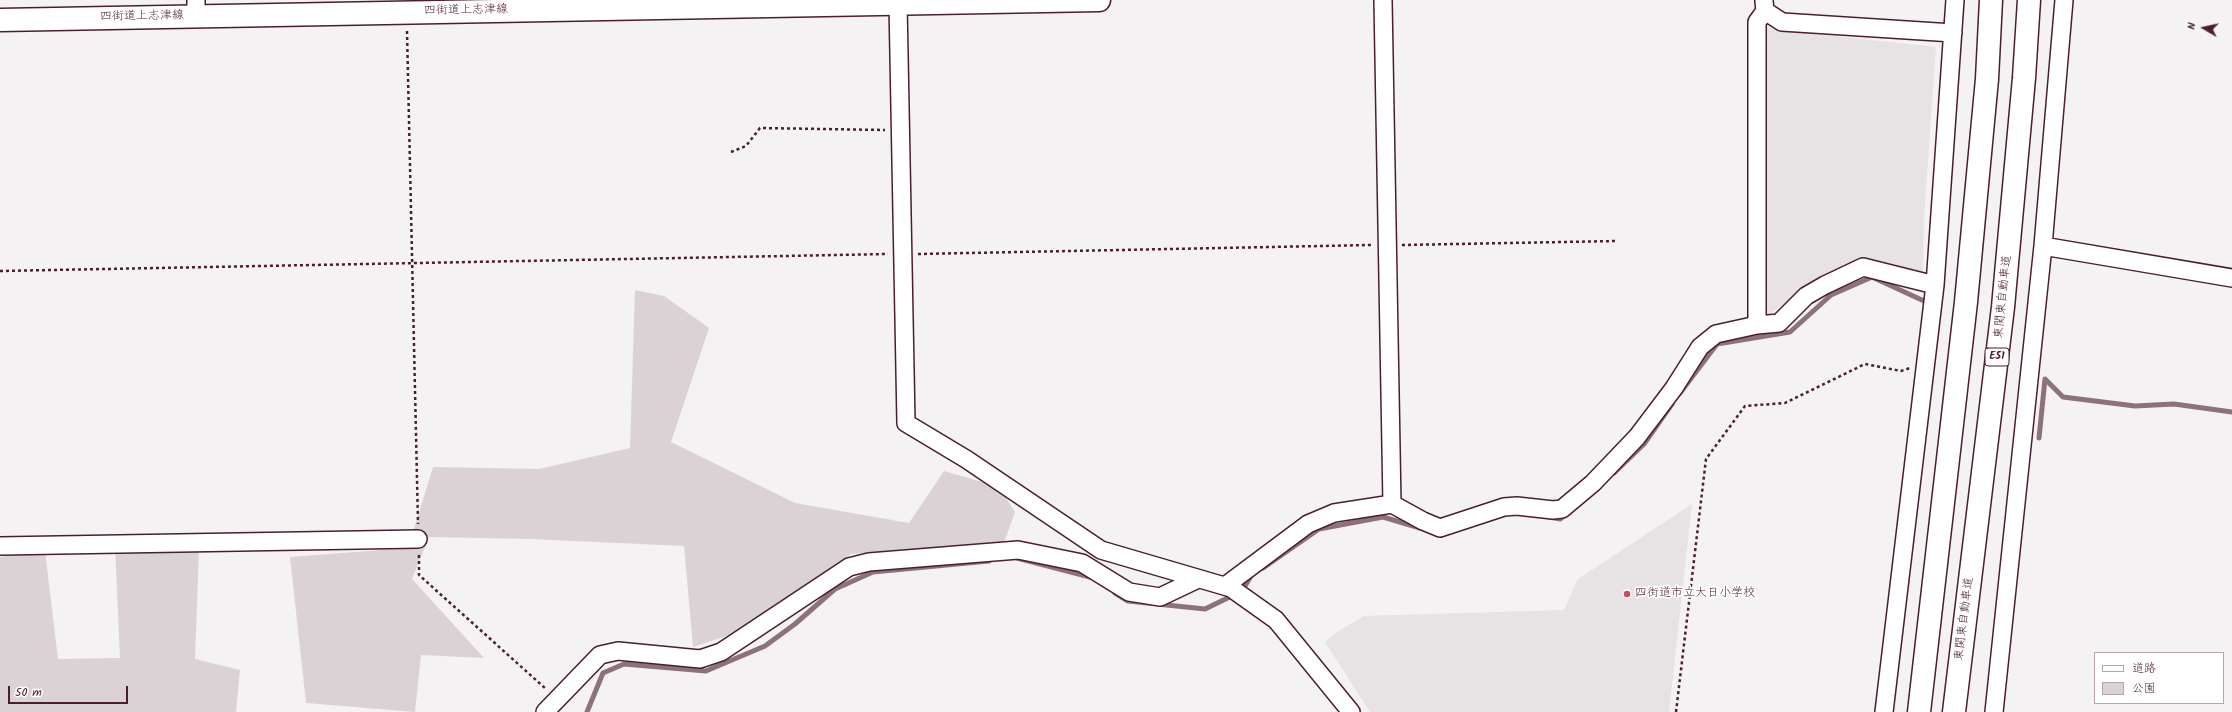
<!DOCTYPE html>
<meta charset="utf-8">
<style>
body{margin:0}
#map{position:relative;width:2232px;height:712px;overflow:hidden;background:#f4f2f2;font-family:Kalam,"Klee One",sans-serif}
canvas{display:block}
.legend{position:absolute;left:2094px;top:652px;width:130px;height:52px;box-sizing:border-box;background:#fff;border:1px solid #b7a5aa;margin:0;padding:5px 7px;list-style:none;font-size:12px;color:#4a1f2b}
.legend li{display:flex;align-items:center;gap:8px;height:20px}
.legend b{width:20px;border:1px solid #b7a5aa}
.north{position:absolute;left:2184px;top:8px;width:40px;height:40px;-webkit-text-stroke:3px #fff;paint-order:stroke;rotate:279deg;font-size:11px;font-weight:700;line-height:16px;text-align:center;color:#4a1f2b}
.north::after{content:'';display:block;margin:auto;width:14px;height:18px;background:#4a1f2b;clip-path:polygon(50% 0,100% 100%,50% 72%,0 100%)}
.scale{position:absolute;left:8px;top:686px;width:120px;height:18px;box-sizing:border-box;border:2px solid #4a1f2b;border-top:0;padding-left:5px;font-size:12px;line-height:14px;white-space:nowrap;color:#4a1f2b;-webkit-text-stroke:3px #fff;paint-order:stroke}
</style>
<div id="map">
<canvas width="2232" height="712"></canvas>
<ul class="legend">
<li><b style="height:5px;background:#fff"></b>道路</li>
<li><b style="height:11px;background:#dbd2d5"></b>公園</li>
</ul>
<div class="north">N</div>
<div class="scale">50 m</div>
</div>
<script>
const c = document.querySelector('canvas').getContext('2d');
c.lineJoin = 'round';
function paint(path, color) {
  c.fillStyle = color;
  c.fill(path, 'evenodd');
}
function toPath(rows) {
  const path = new Path2D();
  for (const r of rows) {
    path.moveTo(r[0], r[1]);
    for (let i = 2; i < r.length; i += 2) path.lineTo(r[i], r[i + 1]);
  }
  return path;
}
function trace(path, color, width, dash) {
  c.strokeStyle = color;
  c.lineWidth = width;
  c.lineCap = dash ? 'butt' : 'round';
  c.setLineDash(dash || []);
  c.stroke(path);
}
function write(font, color, halo, rows, align = 'center') {
  c.font = font + ' Kalam,"Klee One",sans-serif';
  c.lineWidth = 3.5;
  c.setLineDash([]);
  c.textBaseline = 'middle';
  c.strokeStyle = halo;
  c.fillStyle = color;
  for (const [text, x, y, turn = 0] of rows) {
    c.save();
    c.translate(x, y);
    c.rotate((+turn || 0) * Math.PI / 180);
    c.textAlign = isNaN(turn) ? turn : align;
    if (halo) c.strokeText(text, 0, 0);
    c.fillText(text, 0, 0);
    c.restore();
  }
}
const built = toPath([
 [1764,26,1788,31,1936,47,1924,219,1923,274,1863,261,1802,291,1765,317],
 [1692,504,1669,712,1370,712,1325,642,1337,632,1364,616,1564,610,1578,579]
]);
const green = toPath([
 [635,290,664,296,709,328,671,442,795,503,909,523,944,471,982,482,1004,495,1015,512,1004,543,851,554,763,624,693,647,684,546,530,539,429,537,412,579,484,658,421,655,415,712,306,703,290,557,408,548,433,467,539,469,630,448],
 [115,545,199,549,195,659,240,670,236,712,0,712,0,557,45,551,58,659,120,658]
]);
const stream = toPath([
 [1680,393,1717,344,1790,332,1831,295,1872,277,1924,301],
 [2039,438,2045,379,2063,397,2135,406,2174,404,2232,412],
 [1614,473,1644,444,1672,404],
 [1549,517,1560,519,1566,514],
 [1017,558,1090,577],
 [1263,568,1319,529,1383,517,1420,528],
 [1115,593,1128,601,1205,609,1242,591,1251,576],
 [587,712,603,673,624,664,706,671,765,646,795,624,835,589,873,572,989,561]
]);
const path = toPath([
 [407,31,418,524],
 [731,152,746,146,760,128,885,130],
 [1402,245,1616,241],
 [918,254,1371,245],
 [0,271,888,254],
 [419,555,419,575,546,689],
 [1676,712,1706,459,1745,406,1785,403,1865,364,1901,371,1910,368]
]);
const minor = toPath([
 [196,0,196,16],
 [1383,0,1392,504],
 [1764,1,1765,11,1782,22,1953,33],
 [898,3,906,423,966,459,1101,550,1231,588,1276,620,1351,712],
 [2043,246,2232,278],
 [1757,325,1757,22,1765,11],
 [0,546,418,539],
 [1225,586,1308,524,1334,513,1392,504,1423,521,1440,528,1504,507,1517,506,1553,510,1562,509,1593,483,1637,437,1674,388,1700,347,1716,334,1757,325,1779,323,1806,296,1825,285,1863,267,1935,285],
 [545,712,600,655,618,651,700,659,721,652,849,567,869,562,1018,550,1082,563,1129,592,1160,597,1198,579],
 [1884,712,1935,285,1955,0],
 [1994,712,2043,246,2064,0]
]);
const major = toPath([
 [0,20,1099,0]
]);
const highway = toPath([
 [1919,712,1966,302,1987,79,1991,0],
 [1954,712,2003,307,2024,78,2029,0]
]);
const markers = [
 [1627,594,4,"#d1495b"]
];
const shields = [
 [1997,357,24]
];
const shieldNames = [
 ["E51",1997,357]
];
const streetNames = [
 ["四街道上志津線",466,11,-1],
 ["四街道上志津線",142,17,-1],
 ["東関東自動車道",2004,297,-84],
 ["東関東自動車道",1965,619,-83]
];
const poiNames = [
 ["四街道市立大日小学校",1635,594]
];
paint(built, '#e7e2e3');
paint(green, '#dbd2d5');
trace(stream, '#8d727a', 5);
trace(minor, '#4a1f2b', 20);
trace(major, '#4a1f2b', 25);
trace(highway, '#4a1f2b', 25);
trace(path, '#4a1f2b', 2.5, [3, 3]);
trace(minor, '#fff', 17);
trace(major, '#fff', 22);
trace(highway, '#fff', 22);
for (const [x, y, r, color] of markers) {
  const dot = new Path2D();
  dot.arc(x, y, r, 0, 2 * Math.PI);
  c.fillStyle = color;
  c.fill(dot);
  trace(dot, '#fff', 1.5);
}
for (const [x, y, w] of shields) {
  const box = new Path2D();
  box.roundRect(x - w / 2, y - 9, w, 18, 3);
  c.fillStyle = '#fff';
  c.fill(box);
  trace(box, '#4a1f2b', 1);
}
write('bold 11px', '#4a1f2b', null, shieldNames);
write('12px', '#4a1f2b', '#fff', streetNames);
write('12px', '#4a1f2b', '#fff', poiNames, 'left');
</script>
